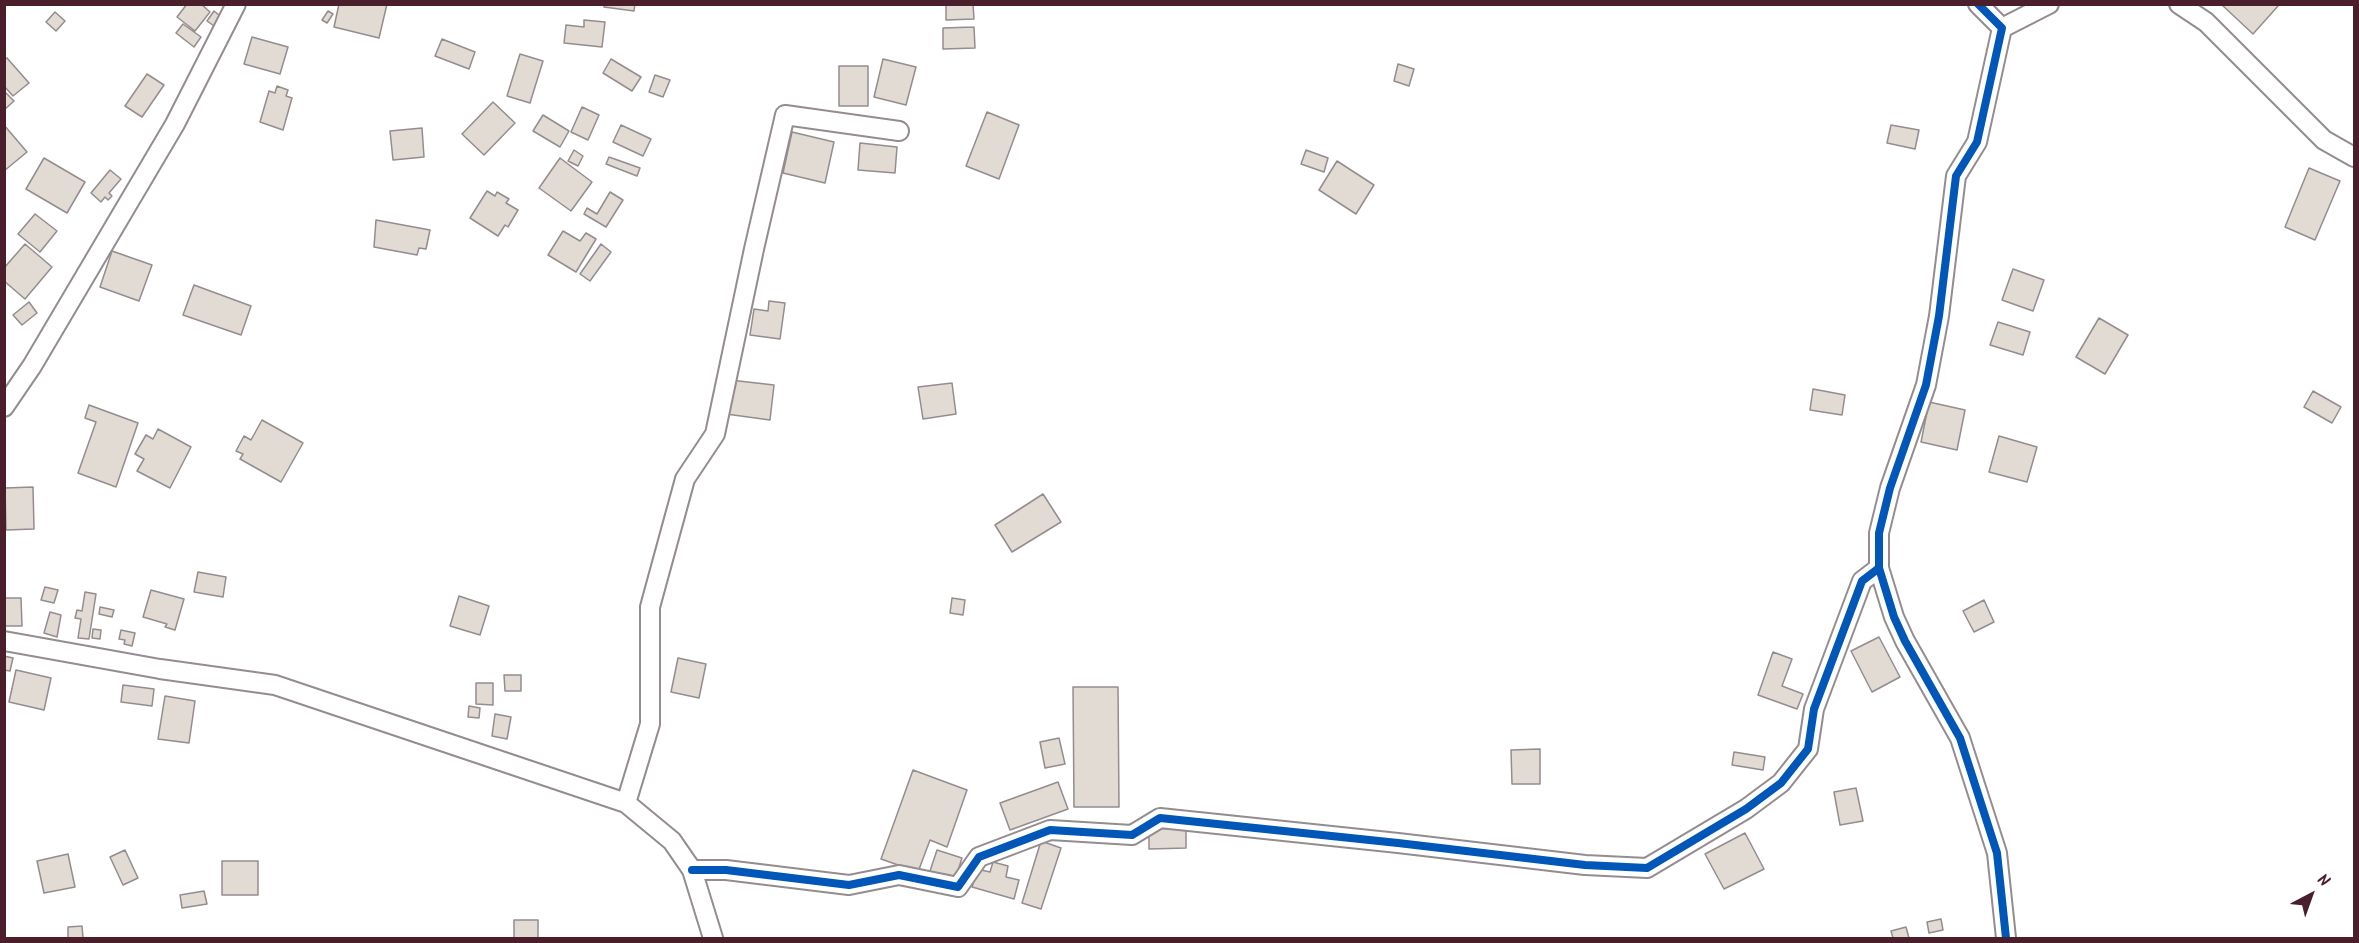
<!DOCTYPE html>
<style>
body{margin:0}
#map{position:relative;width:2359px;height:943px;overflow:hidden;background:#fff;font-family:Kalam,sans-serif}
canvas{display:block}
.frame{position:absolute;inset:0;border:6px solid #4a1f2b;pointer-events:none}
.north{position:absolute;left:2281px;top:865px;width:60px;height:60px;-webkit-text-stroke:4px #fff;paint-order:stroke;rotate:41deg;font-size:16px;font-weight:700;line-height:24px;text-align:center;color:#4a1f2b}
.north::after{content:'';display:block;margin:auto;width:21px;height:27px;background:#4a1f2b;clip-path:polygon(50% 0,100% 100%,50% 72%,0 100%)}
</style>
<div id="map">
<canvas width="2359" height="943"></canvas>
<div class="frame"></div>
<div class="north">N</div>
</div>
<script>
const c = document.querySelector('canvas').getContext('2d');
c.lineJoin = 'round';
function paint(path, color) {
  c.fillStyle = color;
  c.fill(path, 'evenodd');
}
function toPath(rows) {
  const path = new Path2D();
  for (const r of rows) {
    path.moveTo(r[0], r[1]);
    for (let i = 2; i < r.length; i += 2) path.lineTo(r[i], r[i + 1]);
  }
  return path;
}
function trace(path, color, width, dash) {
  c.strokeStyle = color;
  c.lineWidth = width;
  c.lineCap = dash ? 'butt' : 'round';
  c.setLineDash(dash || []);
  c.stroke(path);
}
const building = toPath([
 [187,4,201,4,210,12,195,31,177,17,187,4],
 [339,4,387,4,379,38,334,27,339,4],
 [605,4,635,4,634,11,604,7,605,4],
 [946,4,973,4,974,19,946,20,946,4],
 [2221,4,2276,4,2278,6,2253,34,2221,4],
 [214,11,224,19,217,28,207,21,214,11],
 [328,11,333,14,327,23,322,20,328,11],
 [55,12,65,21,56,31,46,22,55,12],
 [584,20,605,22,602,47,564,43,566,25,584,27,584,20],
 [183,24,201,37,194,47,176,33,183,24],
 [974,27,975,48,943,49,943,28,974,27],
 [252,37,288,47,280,74,244,64,252,37],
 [442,39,475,52,469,69,435,56,442,39],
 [520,54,543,61,530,103,507,96,520,54],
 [7,58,29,83,13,96,4,86,4,60,7,58],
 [611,59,641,77,632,91,603,73,611,59],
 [883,59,916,67,906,105,874,97,883,59],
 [1398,64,1414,69,1409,86,1394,81,1398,64],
 [839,66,868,66,868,106,839,106,839,66],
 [147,74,164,85,142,117,125,106,147,74],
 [655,75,670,80,663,97,649,92,655,75],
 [277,86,288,90,286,96,292,98,283,130,260,122,269,91,275,93,277,86],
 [4,91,14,101,4,110,4,91],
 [493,102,515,123,484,155,462,134,493,102],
 [582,107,599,115,588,140,571,132,582,107],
 [987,112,1019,125,999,179,966,166,987,112],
 [543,115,569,131,560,147,533,131,543,115],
 [4,125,27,152,4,171,4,125],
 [621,125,651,139,643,156,613,142,621,125],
 [1891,125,1919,130,1915,149,1887,143,1891,125],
 [422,128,424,157,393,160,390,131,422,128],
 [792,132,834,142,825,183,783,173,792,132],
 [860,143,897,147,895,173,858,170,860,143],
 [574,150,583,156,578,166,568,161,574,150],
 [1306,150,1328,158,1324,172,1301,164,1306,150],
 [609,157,640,168,637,176,606,164,609,157],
 [44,158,85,182,67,213,26,189,44,158],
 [560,158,592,182,571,211,539,188,560,158],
 [1337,161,1374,185,1356,214,1319,190,1337,161],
 [2309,168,2340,181,2315,240,2285,227,2309,168],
 [110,170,121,179,109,193,112,196,108,200,105,197,101,202,91,193,110,170],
 [487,191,495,196,497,192,509,199,506,203,518,210,508,227,505,225,498,236,470,218,487,191],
 [610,192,623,200,606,227,584,214,587,208,597,214,610,192],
 [35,214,57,231,40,252,18,234,35,214],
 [376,220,430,230,426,249,419,248,417,255,374,247,376,220],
 [563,231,580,241,586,233,596,239,576,272,548,255,563,231],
 [25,244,52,267,25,299,4,281,4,268,25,244],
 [601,244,611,252,590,281,580,274,601,244],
 [112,251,152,265,139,301,100,287,112,251],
 [2013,269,2044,280,2033,311,2002,300,2013,269],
 [194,285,251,306,241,335,183,315,194,285],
 [769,301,785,303,780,339,750,335,754,309,768,311,769,301],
 [29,302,37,313,22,325,13,315,29,302],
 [2099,318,2128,335,2105,374,2076,357,2099,318],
 [1998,322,2030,332,2023,355,1990,345,1998,322],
 [730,380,774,385,770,420,726,414,730,380],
 [952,383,956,414,923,419,918,387,952,383],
 [1813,389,1845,395,1842,415,1810,410,1813,389],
 [2313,391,2341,407,2332,423,2304,407,2313,391],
 [1929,402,1965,410,1957,450,1921,442,1929,402],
 [89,405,138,423,116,487,78,473,96,422,85,418,89,405],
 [262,420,303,443,281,482,240,459,243,454,236,451,244,436,251,440,262,420],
 [158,429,191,447,170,488,137,471,144,459,135,454,146,435,153,439,158,429],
 [1999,436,2037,447,2027,482,1989,472,1999,436],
 [33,487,34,529,6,530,5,488,33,487],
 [1043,494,1061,522,1012,552,995,525,1043,494],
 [198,572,226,577,223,597,194,592,198,572],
 [45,587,58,590,54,603,41,600,45,587],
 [151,590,184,599,175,630,165,627,167,624,143,617,151,590],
 [85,592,96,594,89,639,78,638,81,619,75,618,77,610,82,611,85,592],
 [459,596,489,606,480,635,450,626,459,596],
 [4,598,21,598,22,626,5,626,4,598],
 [952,598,965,600,963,615,950,613,952,598],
 [1984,600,1994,622,1974,632,1963,611,1984,600],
 [100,607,114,610,112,617,99,614,100,607],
 [50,612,61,615,57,637,44,633,50,612],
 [93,629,101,630,100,639,92,638,93,629],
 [121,630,135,633,132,646,124,644,125,640,119,639,121,630],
 [1879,637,1900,677,1872,692,1851,651,1879,637],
 [1773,652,1792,659,1782,686,1803,694,1797,709,1758,695,1773,652],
 [4,656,13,658,10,671,4,670,4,656],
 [678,658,706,664,699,698,671,692,678,658],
 [16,670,51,678,44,710,9,702,16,670],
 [504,675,521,675,521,691,505,691,504,675],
 [476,683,493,683,493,705,476,704,476,683],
 [123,685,154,689,152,706,121,702,123,685],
 [1073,687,1118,687,1119,807,1074,807,1073,687],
 [165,696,195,701,189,743,158,739,165,696],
 [469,706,480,708,479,718,468,717,469,706],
 [495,714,511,717,507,739,492,736,495,714],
 [1059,738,1065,764,1045,768,1040,742,1059,738],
 [1540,749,1540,784,1512,784,1511,750,1540,749],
 [1734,752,1765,757,1763,770,1732,765,1734,752],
 [913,770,967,790,947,847,930,840,918,872,881,859,913,770],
 [1058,782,1068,809,1010,830,1000,803,1058,782],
 [1856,788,1863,821,1840,825,1834,792,1856,788],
 [1186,828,1186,848,1149,849,1149,829,1186,828],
 [1745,833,1764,869,1724,889,1705,854,1745,833],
 [1041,841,1061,848,1041,909,1022,903,1041,841],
 [125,850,138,878,123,885,110,857,125,850],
 [937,850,962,858,954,883,929,874,937,850],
 [68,854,75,887,44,893,37,861,68,854],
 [222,861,258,861,258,895,222,895,222,861],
 [993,862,1008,866,1006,877,1019,880,1014,899,972,887,977,869,990,872,993,862],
 [204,891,207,904,182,908,180,895,204,891],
 [1941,919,1943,930,1929,933,1927,922,1941,919],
 [514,920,538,920,538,938,514,938,514,920],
 [82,926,83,938,68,938,68,927,82,926],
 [1906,927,1909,938,1893,938,1891,931,1906,927]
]);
const street = toPath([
 [1978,4,2002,28,1977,142,1956,176,1939,316,1926,385,1890,488,1879,533,1879,568,1894,617,1905,641,1960,738,1997,853,2006,938],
 [2179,4,2206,22,2324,140,2354,157],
 [2002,28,2049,4],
 [4,407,32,366,175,124,236,4],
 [4,641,160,669,275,685,626,803,672,841,692,870,713,938],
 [626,803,650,724,650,607,685,479,715,434,754,249,785,115,899,131],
 [692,870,726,870,849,885,899,875,958,887,979,857,1050,830,1132,835,1160,818,1398,843,1585,865,1647,868,1746,809,1781,783,1808,749,1814,709,1862,581,1879,568]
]);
const cycleway = toPath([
 [1978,4,2002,28,1977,142,1956,176,1939,316,1926,385,1890,488,1879,533,1879,568,1894,617,1905,641,1960,738,1997,853,2006,938],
 [692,870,726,870,849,885,899,875,958,887,979,857,1050,830,1132,835,1160,818,1398,843,1585,865,1647,868,1746,809,1781,783,1808,749,1814,709,1862,581,1879,568]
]);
paint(building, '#e2dbd4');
trace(building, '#948c8e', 1.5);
trace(street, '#948c8e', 22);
trace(street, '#fff', 18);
trace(cycleway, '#0057b8', 8);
</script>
